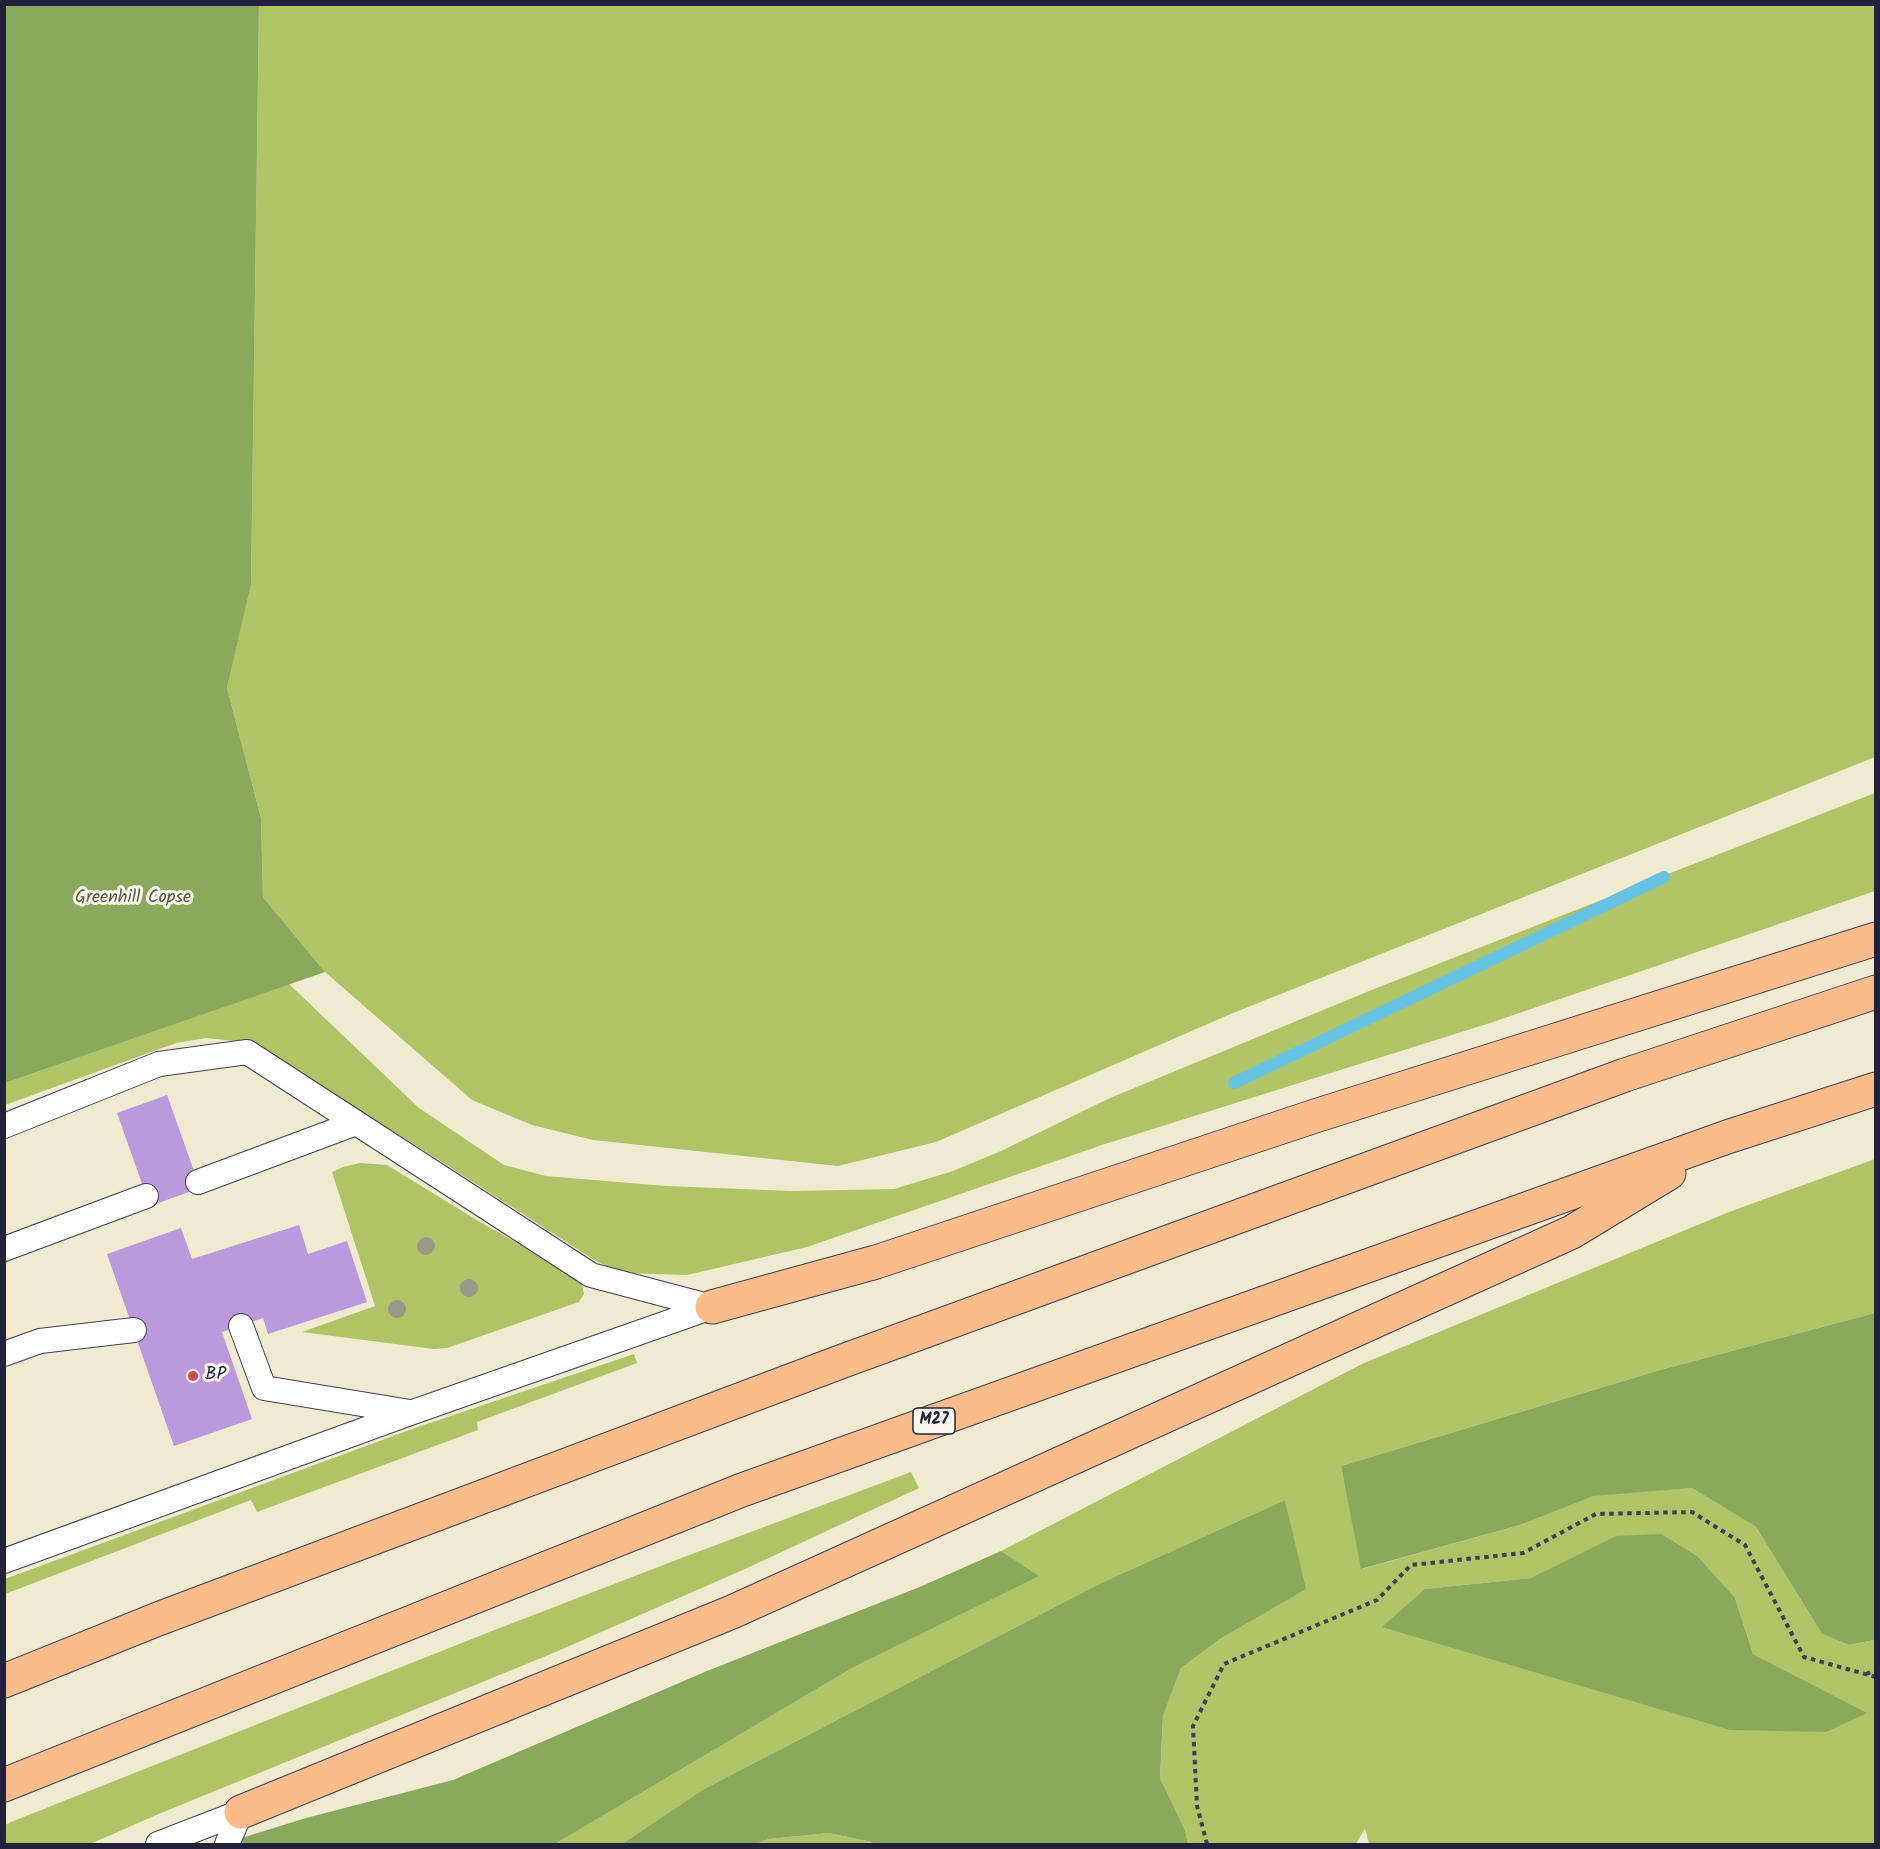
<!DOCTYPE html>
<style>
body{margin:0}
#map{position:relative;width:1880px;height:1849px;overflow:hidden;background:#f0ead1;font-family:Kalam,sans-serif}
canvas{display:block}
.frame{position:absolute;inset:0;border:6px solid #22223b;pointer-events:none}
</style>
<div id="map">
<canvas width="1880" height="1849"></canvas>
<div class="frame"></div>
</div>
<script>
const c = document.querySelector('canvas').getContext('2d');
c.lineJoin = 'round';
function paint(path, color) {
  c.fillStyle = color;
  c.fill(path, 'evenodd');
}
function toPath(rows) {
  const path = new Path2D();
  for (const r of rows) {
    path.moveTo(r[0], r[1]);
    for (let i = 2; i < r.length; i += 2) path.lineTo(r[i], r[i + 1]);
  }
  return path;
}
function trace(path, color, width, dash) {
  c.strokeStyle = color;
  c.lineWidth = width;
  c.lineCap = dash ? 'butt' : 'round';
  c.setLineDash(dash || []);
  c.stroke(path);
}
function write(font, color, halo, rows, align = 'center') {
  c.font = font + ' Kalam,sans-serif';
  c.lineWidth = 6;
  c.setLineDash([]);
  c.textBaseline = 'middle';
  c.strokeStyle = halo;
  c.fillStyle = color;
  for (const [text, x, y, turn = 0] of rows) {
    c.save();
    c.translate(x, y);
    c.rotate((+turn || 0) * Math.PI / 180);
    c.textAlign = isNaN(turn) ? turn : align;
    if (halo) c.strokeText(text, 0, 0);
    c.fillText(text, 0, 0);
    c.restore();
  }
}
const green = toPath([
 [259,5,1875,5,1875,757,1233,1013,936,1142,838,1166,593,1140,532,1125,472,1100,325,972,263,897,261,818,227,688,251,584],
 [1875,793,1875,891,1493,1022,1102,1145,807,1247,687,1275,620,1273,596,1261,406,1139,264,1051,236,1041,206,1038,176,1043,5,1105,5,1083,289,984,419,1108,504,1165,546,1176,666,1186,792,1191,894,1189,953,1171,1001,1151,1110,1098,1374,989],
 [1875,1159,1875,1313,1660,1370,1341,1466,1362,1569,1520,1525,1593,1495,1692,1488,1756,1527,1822,1634,1849,1645,1875,1640,1875,1844,1369,1844,1365,1828,1356,1844,1188,1844,1185,1830,1160,1778,1163,1716,1181,1668,1220,1639,1305,1589,1285,1500,1101,1583,704,1789,622,1844,555,1844,854,1667,1038,1576,1001,1551,1364,1363,1729,1212],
 [1531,1578,1735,1598,1753,1654,1866,1713,1425,1589],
 [360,1163,387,1165,480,1222,572,1274,582,1284,584,1294,579,1302,447,1348,434,1349,302,1332,375,1306,332,1172,343,1167],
 [634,1354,637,1363,477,1422,478,1430,257,1512,251,1500,5,1594,5,1579,412,1429],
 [911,1472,919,1488,745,1569,551,1654,161,1813,90,1844,5,1844,5,1825,11,1822,492,1631,684,1557],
 [829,1833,871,1842,874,1844,756,1844,769,1839]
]);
const forest = toPath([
 [4,5,259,5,251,585,227,688,261,818,263,897,325,972,5,1083],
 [1875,1313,1875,1640,1849,1645,1822,1634,1756,1527,1692,1488,1593,1496,1520,1525,1361,1569,1341,1466,1660,1370],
 [1285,1500,1306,1589,1220,1639,1181,1668,1163,1716,1160,1778,1185,1830,1188,1844,874,1844,871,1842,829,1833,769,1839,756,1844,622,1844,704,1789,1101,1583],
 [1661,1534,1697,1556,1735,1598,1753,1654,1867,1713,1826,1732,1730,1730,1382,1627,1425,1589,1531,1578,1616,1536],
 [1001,1551,1039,1576,854,1667,555,1844,222,1844,306,1818,453,1780,707,1671,922,1586]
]);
const stream = toPath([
 [1234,1083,1664,877]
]);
const building = toPath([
 [167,1095,200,1188,150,1206,117,1113],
 [299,1225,308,1254,347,1241,367,1302,268,1334,263,1318,222,1332,252,1419,174,1446,107,1254,181,1228,192,1259]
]);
const path = toPath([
 [1866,1674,1876,1670],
 [1207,1844,1197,1806,1193,1726,1224,1664,1377,1600,1411,1565,1523,1553,1596,1514,1692,1512,1745,1545,1804,1657,1876,1677]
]);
const service = toPath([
 [4,1126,159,1064,247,1052,591,1275,712,1307],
 [198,1182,356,1123],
 [4,1249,146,1196],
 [241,1326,264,1388,410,1412],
 [4,1354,40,1341,134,1330],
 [4,1561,413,1412,712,1307],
 [158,1844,241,1812],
 [227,1844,241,1812]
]);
const motorway = toPath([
 [712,1307,876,1262,1315,1116,1876,939],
 [4,1681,158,1619,843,1361,1625,1075,1876,992],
 [4,1785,742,1490,1727,1137,1876,1089],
 [241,1812,732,1612,1572,1232,1669,1173]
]);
const trees = [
 [426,1246],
 [469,1288],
 [397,1309]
];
const markers = [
 [193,1376,6,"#d1495b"]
];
const shields = [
 [934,1421,42]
];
const shieldNames = [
 ["M27",934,1421]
];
const parkNames = [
 ["Greenhill Copse",133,899]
];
const poiNames = [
 ["BP",205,1376]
];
paint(green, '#afc367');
paint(forest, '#8ba95c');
trace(stream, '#66c3e4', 12);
paint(building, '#bb99dc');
trace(service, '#414052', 26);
trace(motorway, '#414052', 35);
trace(path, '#414052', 4, [4.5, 4.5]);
trace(service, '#fff', 24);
trace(motorway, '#f9bc8a', 33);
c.fillStyle = '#9a9b87';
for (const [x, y] of trees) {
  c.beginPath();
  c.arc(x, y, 9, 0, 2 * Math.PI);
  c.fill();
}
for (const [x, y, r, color] of markers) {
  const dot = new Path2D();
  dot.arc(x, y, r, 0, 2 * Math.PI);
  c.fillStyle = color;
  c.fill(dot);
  trace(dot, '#fbf7ec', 2);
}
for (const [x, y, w] of shields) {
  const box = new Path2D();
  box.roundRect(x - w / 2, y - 13, w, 26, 4.5);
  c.fillStyle = '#fbf7ec';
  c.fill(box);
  trace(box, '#22223b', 1.5);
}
write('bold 16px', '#22223b', null, shieldNames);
write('18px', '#535a4a', '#fbf7ec', parkNames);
write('18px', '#22223b', '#fbf7ec', poiNames, 'left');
</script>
